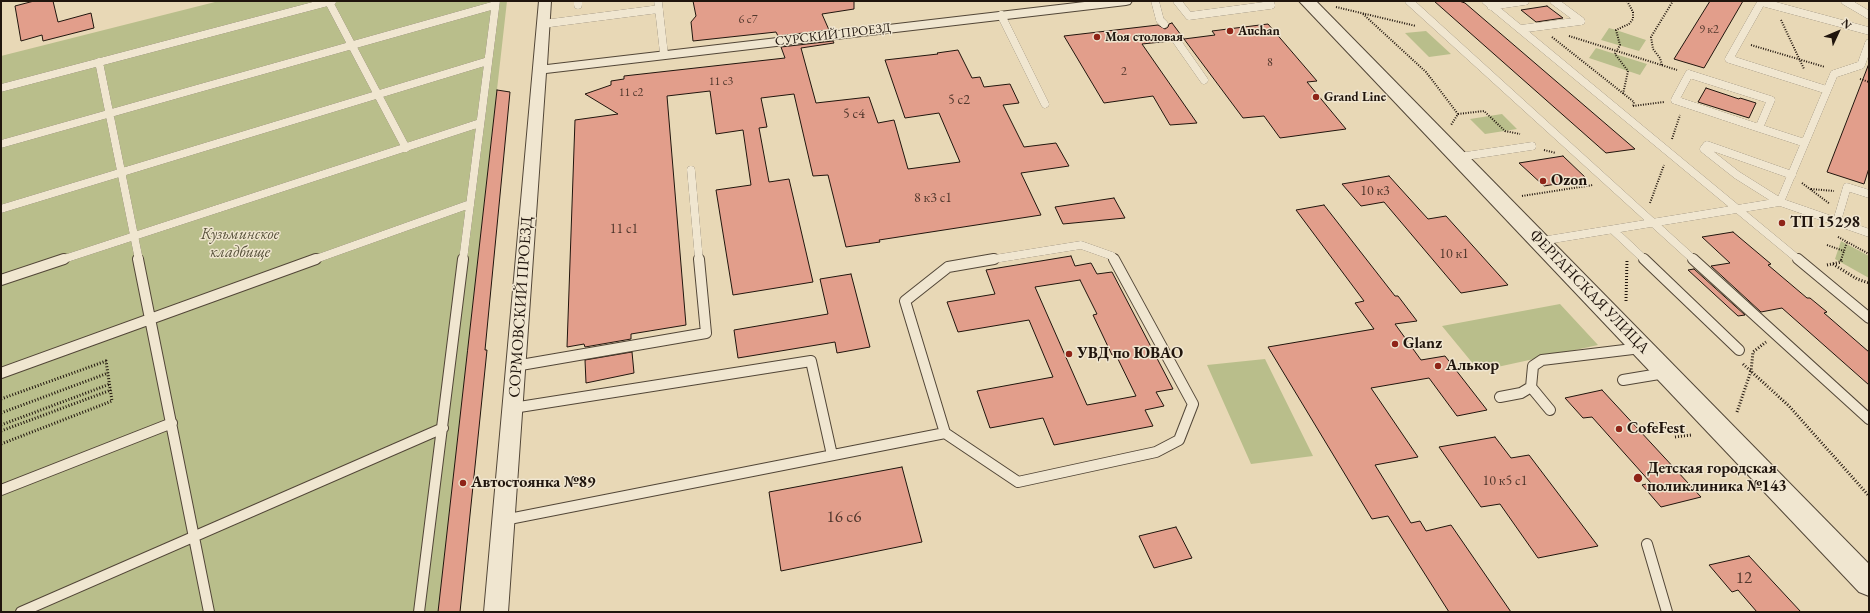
<!DOCTYPE html>
<meta charset="utf-8">
<style>
body{margin:0}
#map{position:relative;width:1870px;height:613px;overflow:hidden;background:#e8d8b6;font-family:"EB Garamond",serif}
canvas{display:block}
.frame{position:absolute;inset:0;border:2px solid #20150d;pointer-events:none}
.north{position:absolute;left:1818px;top:12px;width:40px;height:40px;-webkit-text-stroke:3px #f0e6d0;paint-order:stroke;rotate:46deg;font-size:11px;font-weight:700;line-height:16px;text-align:center;color:#20150d}
.north::after{content:'';display:block;margin:auto;width:14px;height:18px;background:#20150d;clip-path:polygon(50% 0,100% 100%,50% 72%,0 100%)}
</style>
<div id="map">
<canvas width="1870" height="613"></canvas>
<div class="frame"></div>
<div class="north">N</div>
</div>
<script>
const c = document.querySelector('canvas').getContext('2d');
c.lineJoin = 'round';
function paint(path, color) {
  c.fillStyle = color;
  c.fill(path, 'evenodd');
}
function toPath(rows) {
  const path = new Path2D();
  for (const r of rows) {
    path.moveTo(r[0], r[1]);
    for (let i = 2; i < r.length; i += 2) path.lineTo(r[i], r[i + 1]);
  }
  return path;
}
function trace(path, color, width, dash) {
  c.strokeStyle = color;
  c.lineWidth = width;
  c.lineCap = dash ? 'butt' : 'round';
  c.setLineDash(dash || []);
  c.stroke(path);
}
function write(font, color, halo, rows, align = 'center') {
  c.font = font + ' "EB Garamond",serif';
  c.lineWidth = 3;
  c.setLineDash([]);
  c.textBaseline = 'middle';
  c.strokeStyle = halo;
  c.fillStyle = color;
  for (const [text, x, y, turn = 0] of rows) {
    c.save();
    c.translate(x, y);
    c.rotate((+turn || 0) * Math.PI / 180);
    c.textAlign = isNaN(turn) ? turn : align;
    if (halo) c.strokeText(text, 0, 0);
    c.fillText(text, 0, 0);
    c.restore();
  }
}
const green = toPath([
 [219,1,507,1,438,612,1,612,1,56],
 [1609,28,1616,30,1646,40,1639,51,1601,40],
 [1426,31,1451,54,1429,57,1405,33],
 [1596,48,1615,54,1647,64,1640,75,1589,58],
 [1502,114,1517,129,1485,134,1470,119],
 [1841,241,1869,256,1869,278,1835,259],
 [1560,304,1598,345,1479,371,1442,326],
 [1265,359,1313,456,1251,464,1207,365]
]);
const building = toPath([
 [34,1,53,1,58,22,91,13,94,28,43,41,42,35,21,41,15,6,34,1],
 [693,1,854,1,854,9,822,14,829,30,778,36,776,32,693,41,691,22,696,16,693,1],
 [1434,1,1459,1,1465,3,1635,149,1606,153,1434,1],
 [1710,1,1743,1,1704,68,1674,59,1710,1],
 [1547,6,1563,18,1536,22,1521,10,1547,6],
 [1172,23,1184,39,1215,35,1212,31,1268,24,1317,81,1307,82,1346,129,1280,138,1264,116,1243,118,1184,39,1176,35,1171,37,1171,41,1142,44,1197,123,1170,125,1153,96,1104,103,1064,36,1158,25,1165,29,1168,27,1169,24,1172,23],
 [833,41,834,43,801,48,816,103,869,97,878,123,894,120,908,169,960,162,939,113,905,118,885,60,938,54,937,53,958,50,972,78,980,77,984,87,1010,84,1019,103,1003,105,1024,147,1056,143,1069,166,1021,173,1041,215,879,240,880,242,846,247,828,175,813,176,794,94,761,98,767,127,759,128,769,182,789,179,813,282,733,295,716,190,751,185,743,130,716,134,710,91,667,96,686,325,631,334,631,339,585,347,584,344,567,347,575,120,618,114,585,94,611,85,611,81,624,79,624,76,785,58,781,47,833,41],
 [1868,66,1869,66,1869,168,1864,184,1827,172,1868,66],
 [1706,88,1739,99,1740,98,1756,103,1749,118,1698,102,1706,88],
 [497,90,510,92,485,350,487,350,460,612,438,612,497,90],
 [1563,156,1587,179,1544,186,1519,163,1563,156],
 [1389,176,1428,219,1446,216,1508,285,1461,293,1384,202,1361,206,1342,184,1389,176],
 [1114,198,1125,218,1063,224,1055,207,1114,198],
 [1324,205,1395,296,1398,296,1417,321,1395,324,1421,360,1445,356,1487,410,1457,416,1429,378,1371,388,1418,457,1375,465,1411,523,1420,521,1426,531,1451,525,1511,612,1449,612,1388,516,1372,519,1268,347,1374,329,1355,303,1364,301,1296,210,1324,205],
 [1733,232,1771,264,1768,265,1807,298,1810,298,1827,312,1824,313,1869,352,1869,385,1782,308,1761,312,1711,266,1730,263,1702,237,1733,232],
 [1071,256,1075,266,1091,263,1097,274,1112,272,1173,389,1156,392,1164,406,1145,410,1153,426,1054,445,1043,418,990,428,977,391,1053,377,1029,320,958,332,947,302,995,294,986,270,1071,256],
 [1080,280,1097,314,1093,315,1112,355,1116,355,1136,396,1087,405,1035,287,1080,280],
 [1694,269,1745,315,1738,316,1688,270,1694,269],
 [851,274,870,347,837,353,835,342,738,358,734,330,828,314,820,279,851,274],
 [632,352,634,373,586,383,585,360,632,352],
 [1602,390,1701,497,1661,507,1642,485,1651,483,1592,417,1583,418,1565,398,1602,390],
 [1495,437,1511,458,1529,455,1598,546,1538,558,1500,504,1481,507,1439,447,1495,437],
 [902,467,922,542,781,571,769,492,902,467],
 [1176,527,1192,558,1154,568,1139,536,1176,527],
 [1749,556,1801,612,1757,612,1738,590,1732,592,1709,565,1749,556]
]);
const pathFar1 = toPath([
 [1336,7,1416,26],
 [1363,14,1426,72,1458,114,1451,125],
 [1781,20,1804,69],
 [1569,36,1677,70],
 [1552,37,1634,102,1633,107],
 [1751,45,1825,67],
 [1662,65,1660,58,1653,49,1651,37,1673,1],
 [1860,79,1869,82],
 [1623,94,1628,71,1615,54,1620,45,1616,30,1629,24,1633,19,1633,12,1627,1],
 [1633,106,1664,102],
 [1458,114,1484,111,1505,131,1520,134],
 [1672,139,1680,115],
 [1544,150,1556,153],
 [1802,183,1830,204],
 [1811,189,1834,191],
 [1522,196,1593,185],
 [1650,203,1664,165],
 [1838,237,1869,254],
 [1827,245,1844,251],
 [1841,260,1847,242]
]);
const path = toPath([
 [1833,264,1857,279,1869,283],
 [1827,265,1841,262,1842,259],
 [1626,301,1627,260],
 [1743,364,1789,406,1869,496],
 [1,399,106,361,112,401,1,444],
 [1737,412,1751,371,1753,352,1766,342],
 [1,413,108,373],
 [1,425,110,384],
 [1,431,111,390],
 [1675,437,1691,435]
]);
const serviceFar1 = toPath([
 [578,1,578,5],
 [658,1,664,54],
 [1155,1,1160,20,1164,24],
 [1177,1,1189,16,1271,5],
 [1409,1,1694,260],
 [1486,1,1799,260],
 [1845,1,1869,15],
 [329,2,406,148],
 [1761,2,1869,31],
 [1491,6,1525,1],
 [1759,6,1729,59,1827,90],
 [1001,15,1045,104],
 [543,24,659,9],
 [1520,29,1581,21,1554,1],
 [1176,40,1204,80],
 [99,62,139,260],
 [1689,74,1771,100,1759,128,1675,100,1689,74],
 [1,88,332,1],
 [1759,128,1805,143],
 [1,144,495,5],
 [1459,157,1532,146],
 [691,170,699,260],
 [1792,175,1707,145,1704,149,1737,175,1780,202,1869,233],
 [1,209,488,61],
 [1837,221,1847,187,1869,194],
 [1613,230,1645,260],
 [1541,241,1780,202,1834,74,1861,65,1869,43],
 [61,260,480,123],
 [313,260,470,204],
 [463,260,496,1],
 [988,260,1081,245,1112,256,1114,260]
]);
const service = toPath([
 [138,259,209,612],
 [1644,259,1739,350],
 [1693,259,1869,419],
 [1798,259,1869,318],
 [1,280,64,259],
 [515,366,706,333,699,259],
 [1,373,316,259],
 [1623,380,1665,373],
 [1531,387,1550,410],
 [1500,397,1521,393,1531,387,1533,366,1542,360,1641,348],
 [513,408,811,361,832,455],
 [945,433,1018,482,1156,452,1179,440,1193,404,1114,259],
 [945,433,905,301,948,267,994,259],
 [1,490,172,423],
 [504,520,945,433],
 [1647,544,1667,612],
 [21,612,443,428],
 [419,612,463,259]
]);
const minor = toPath([
 [539,1,551,1,547,65,1093,1,1132,1,1130,4,1126,5,546,73,508,612,484,612,539,1]
]);
const tertiary = toPath([
 [1299,1,1316,1,1869,564,1869,596,1859,592,1299,1]
]);
const markers = [
 [1230,31,4,"#8f2418"],
 [1097,37,4,"#8f2418"],
 [1316,97,4,"#8f2418"],
 [1543,181,4,"#8f2418"],
 [1782,223,4,"#8f2418"],
 [1395,344,4,"#8f2418"],
 [1069,354,4,"#8f2418"],
 [1438,366,4,"#8f2418"],
 [1619,429,4,"#8f2418"],
 [1638,478,5,"#8f2418"],
 [463,483,4,"#8f2418"]
];
const farNumbernames = [
 ["6 с7",748,20],
 ["9 к2",1709,30],
 ["8",1270,63],
 ["2",1124,72],
 ["11 с3",721,82],
 ["11 с2",631,93]
];
const farPoinames = [
 ["Auchan",1238,31],
 ["Моя столовая",1105,37],
 ["Grand Line",1324,97]
];
const farStreetnames = [
 ["СУРСКИЙ ПРОЕЗД",833,35,-7]
];
const numberNames = [
 ["5 с2",959,100],
 ["5 с4",854,114],
 ["10 к3",1375,191],
 ["8 к3 с1",933,198],
 ["11 с1",624,229],
 ["10 к1",1454,254],
 ["10 к5 с1",1505,481]
];
const poiNames = [
 ["Ozon",1551,181],
 ["ТП 15298",1790,223],
 ["Glanz",1403,344],
 ["УВД по ЮВАО",1077,354],
 ["Алькор",1446,366],
 ["CofeFest",1627,429],
 ["Детская городская",1647,469],
 ["поликлиника №143",1647,487],
 ["Автостоянка №89",471,483]
];
const parkNames = [
 ["Кузьминское",240,235],
 ["кладбище",240,253]
];
const streetNames = [
 ["ФЕРГАНСКАЯ УЛИЦА",1589,292,46],
 ["СОРМОВСКИЙ ПРОЕЗД",521,307,-86]
];
const nearNumbernames = [
 ["16 с6",844,517],
 ["12",1744,578]
];
paint(green, '#b9be8b');
paint(building, '#e29e8b');
trace(building, '#20150d', 1);
trace(serviceFar1, '#524637', 8);
trace(service, '#524637', 12);
trace(minor, '#524637', 2);
trace(tertiary, '#524637', 2);
trace(pathFar1, '#20150d', 2, [1, 1.5]);
trace(path, '#20150d', 3, [1, 2]);
trace(serviceFar1, '#f0e6d0', 8);
trace(service, '#f0e6d0', 10);
paint(minor, '#f0e6d0');
paint(tertiary, '#f0e6d0');
for (const [x, y, r, color] of markers) {
  const dot = new Path2D();
  dot.arc(x, y, r, 0, 2 * Math.PI);
  c.fillStyle = color;
  c.fill(dot);
  trace(dot, '#f0e6d0', 1.5);
}
write('12px', '#50372c', null, farNumbernames);
write('bold 13px', '#20150d', '#f0e6d0', farPoinames, 'left');
write('13px', '#20150d', '#f0e6d0', farStreetnames);
write('14px', '#50372c', null, numberNames);
write('bold 16px', '#20150d', '#f0e6d0', poiNames, 'left');
write('italic 16px', '#565039', '#f0e6d0', parkNames);
write('16px', '#20150d', '#f0e6d0', streetNames);
write('17px', '#50372c', null, nearNumbernames);
</script>
